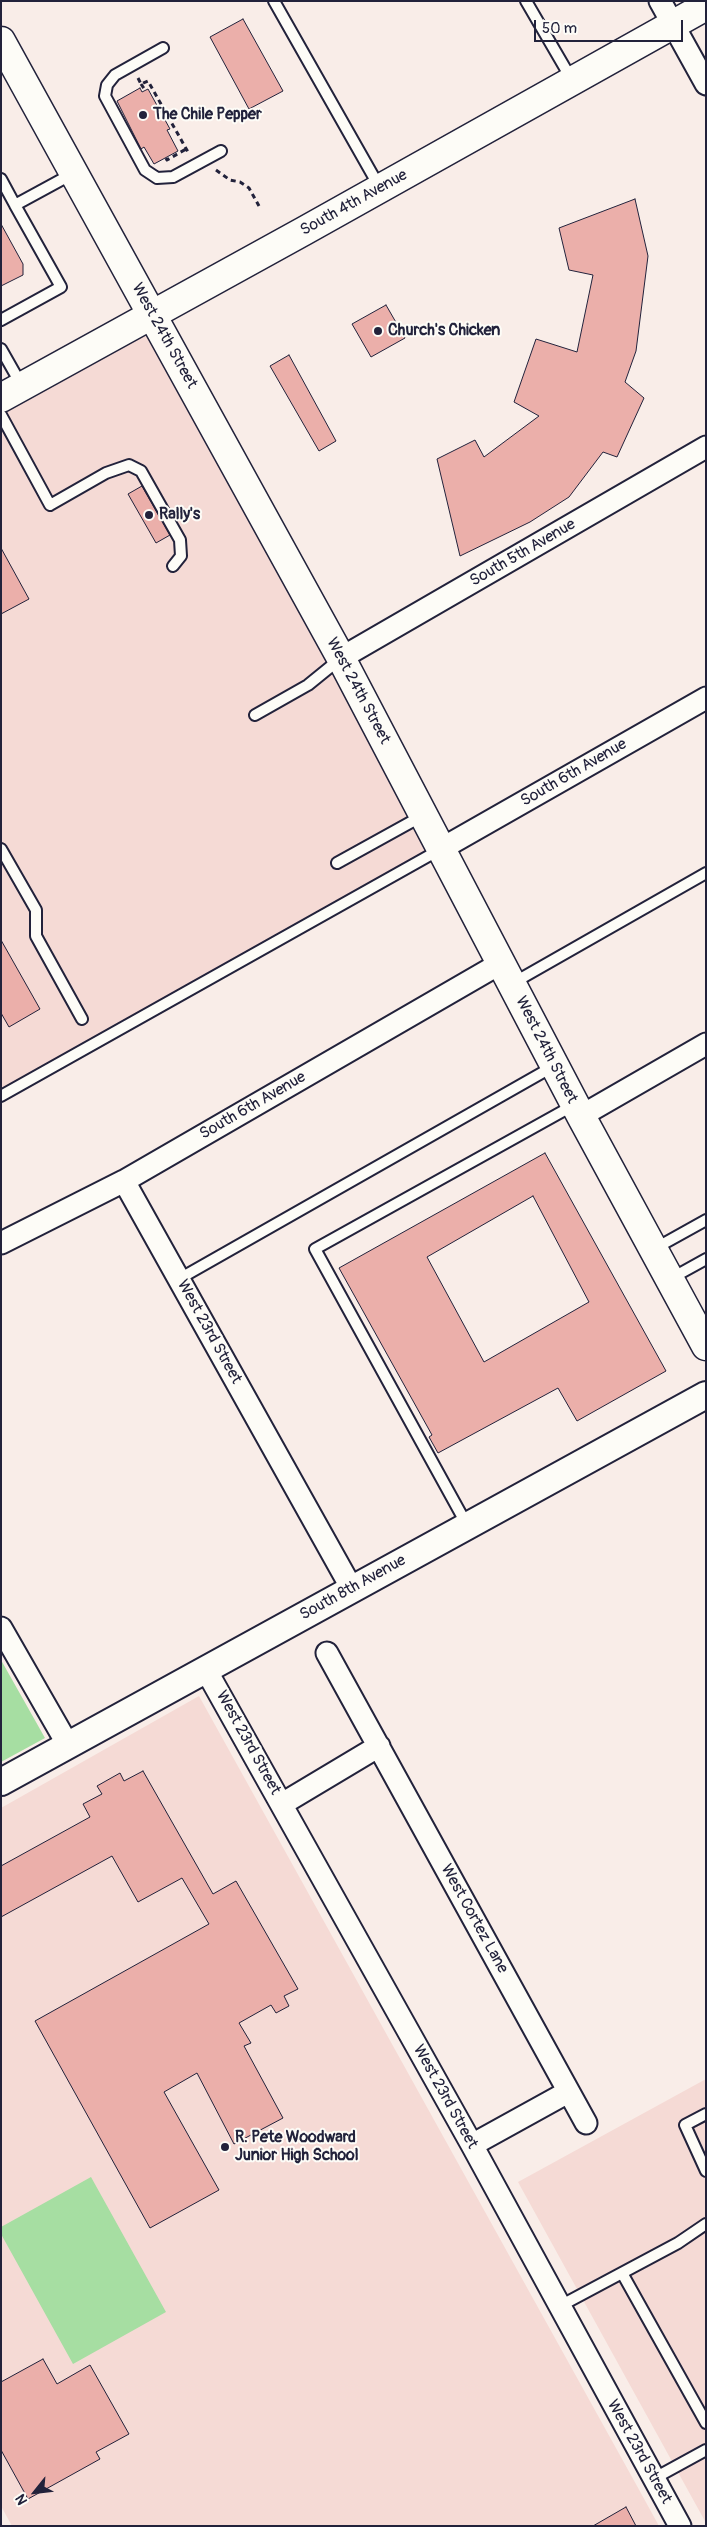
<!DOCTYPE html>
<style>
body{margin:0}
#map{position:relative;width:707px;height:2527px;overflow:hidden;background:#f9ede8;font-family:Pangolin,sans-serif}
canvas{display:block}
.frame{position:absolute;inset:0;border:2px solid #22223b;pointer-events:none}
.north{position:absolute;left:10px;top:2467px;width:50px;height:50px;-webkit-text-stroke:4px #fdfcf7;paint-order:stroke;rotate:241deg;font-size:14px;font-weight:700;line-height:20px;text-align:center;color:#22223b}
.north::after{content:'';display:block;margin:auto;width:18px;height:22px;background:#22223b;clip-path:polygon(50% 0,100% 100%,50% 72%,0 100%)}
.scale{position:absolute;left:534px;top:20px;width:149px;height:22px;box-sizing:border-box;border:2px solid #22223b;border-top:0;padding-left:6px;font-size:15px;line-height:18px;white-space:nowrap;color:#22223b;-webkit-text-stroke:4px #fdfcf7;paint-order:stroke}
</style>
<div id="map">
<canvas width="707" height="2527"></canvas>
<div class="frame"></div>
<div class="north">N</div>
<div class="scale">50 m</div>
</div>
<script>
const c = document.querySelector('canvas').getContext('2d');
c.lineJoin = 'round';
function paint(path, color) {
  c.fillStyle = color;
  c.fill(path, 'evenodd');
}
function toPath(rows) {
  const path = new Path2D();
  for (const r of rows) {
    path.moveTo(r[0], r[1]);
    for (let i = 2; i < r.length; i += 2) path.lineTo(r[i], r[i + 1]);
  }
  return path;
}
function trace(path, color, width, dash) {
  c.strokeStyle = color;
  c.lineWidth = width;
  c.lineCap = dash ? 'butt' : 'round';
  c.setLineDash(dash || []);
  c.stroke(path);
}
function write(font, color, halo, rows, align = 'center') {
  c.font = font + ' Pangolin,sans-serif';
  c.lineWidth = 4;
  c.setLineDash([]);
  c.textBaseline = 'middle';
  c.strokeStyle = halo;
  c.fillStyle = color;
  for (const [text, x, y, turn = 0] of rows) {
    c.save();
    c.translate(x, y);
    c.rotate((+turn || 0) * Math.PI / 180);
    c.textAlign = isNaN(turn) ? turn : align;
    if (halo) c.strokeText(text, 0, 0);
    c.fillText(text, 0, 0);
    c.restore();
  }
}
const built = toPath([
 [152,315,441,849,1,1096,1,399],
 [199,1696,637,2486,659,2526,12,2526,1,2506,1,1808],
 [706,2079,706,2523,518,2182]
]);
const green = toPath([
 [1,1660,45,1738,1,1762],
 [91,2177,166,2312,73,2364,1,2234,1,2227]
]);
const building = toPath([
 [243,19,283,91,249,109,210,37,243,19],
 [140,88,142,92,148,89,170,129,167,130,178,151,154,164,144,147,141,149,117,101,140,88],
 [635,199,648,256,636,351,625,382,644,398,617,457,603,452,569,497,530,522,460,556,437,459,475,440,484,457,539,416,514,402,536,339,577,352,593,275,569,270,559,228,635,199],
 [1,224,23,264,23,275,1,286,1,224],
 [386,305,405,338,371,357,352,324,386,305],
 [289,355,336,441,319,451,270,366,289,355],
 [142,486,170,535,156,543,128,494,142,486],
 [1,548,29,599,1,614,1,548],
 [1,940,40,1009,9,1027,1,1013,1,940],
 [545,1153,666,1371,577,1421,558,1388,438,1453,429,1437,432,1435,339,1268,545,1153],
 [533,1196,589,1302,484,1362,427,1257,533,1196],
 [143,1771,213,1894,236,1881,298,1989,284,1996,289,2006,276,2013,271,2005,239,2023,251,2043,244,2046,283,2118,234,2144,197,2073,164,2092,219,2190,150,2228,35,2021,209,1924,182,1878,138,1902,112,1856,1,1917,1,1866,90,1817,83,1804,102,1794,97,1786,120,1773,124,1781,143,1771],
 [43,2359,57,2384,90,2365,129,2434,96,2452,100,2459,28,2499,1,2450,1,2382,43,2359],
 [626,2507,636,2526,593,2526,626,2507]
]);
const path = toPath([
 [138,78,141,84,148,81,188,152],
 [141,84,145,90],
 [166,158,167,160,186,149],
 [216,170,230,180,240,182,249,188,259,206]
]);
const service = toPath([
 [274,1,380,188],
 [526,1,572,80],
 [163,48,115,75,107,85,105,96,145,170,157,178,173,177,221,151],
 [1,179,15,205,72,174],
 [1,320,61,287,15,205],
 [1,349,22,386],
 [1,415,50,505,106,473,129,465,141,471,180,540,181,556,173,566],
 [255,715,308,685,340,659],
 [1,849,36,910,36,936,82,1019],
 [337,863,422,816],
 [513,983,706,873],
 [1,1096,441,849],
 [654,1249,706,1220],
 [179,1279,554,1066],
 [670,1279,706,1259],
 [467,1525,315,1249,574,1105],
 [706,2114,685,2125,706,2171],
 [622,2273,706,2423],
 [560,2306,678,2243,706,2224],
 [653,2479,706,2450]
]);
const minor = toPath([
 [660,1,706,84],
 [341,658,706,447],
 [441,849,706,698],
 [581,1116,706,1044],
 [124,1181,352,1589],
 [1,1243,124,1181,501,963],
 [1,1628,68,1745],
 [327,1653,586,2123],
 [206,1670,472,2145,680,2526],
 [282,1804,379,1746],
 [472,2145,568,2092]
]);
const tertiary = toPath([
 [1,1782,706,1395]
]);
const secondary = toPath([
 [1,41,341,658,581,1116,706,1346]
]);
const primary = toPath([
 [1,398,304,231,706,6]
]);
const markers = [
 [143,115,5,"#22223b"],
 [378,331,5,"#22223b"],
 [149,515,5,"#22223b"],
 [225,2147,5,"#22223b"]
];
const poiNames = [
 ["The Chile Pepper",153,115],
 ["Church's Chicken",388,331],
 ["Rally's",159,515],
 ["R. Pete Woodward",235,2138],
 ["Junior High School",235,2156]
];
const streetNames = [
 ["South 4th Avenue",354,203,-29],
 ["West 24th Street",164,336,61],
 ["South 5th Avenue",523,553,-30],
 ["West 24th Street",358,691,62],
 ["South 6th Avenue",574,773,-30],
 ["West 24th Street",546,1050,63],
 ["South 6th Avenue",253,1106,-30],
 ["West 23rd Street",209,1332,61],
 ["South 8th Avenue",353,1588,-29],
 ["West 23rd Street",248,1743,61],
 ["West Cortez Lane",474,1919,61],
 ["West 23rd Street",445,2097,61],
 ["West 23rd Street",639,2452,61]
];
paint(built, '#f5dad5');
paint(green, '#a6dea2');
paint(building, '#ebafaa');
trace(building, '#22223b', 1);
trace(service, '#22223b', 14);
trace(minor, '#22223b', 25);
trace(tertiary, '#22223b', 30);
trace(secondary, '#22223b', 31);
trace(primary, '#22223b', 31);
trace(path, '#22223b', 3, [5, 4]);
trace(service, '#fdfcf7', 10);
trace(minor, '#fdfcf7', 21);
trace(tertiary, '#fdfcf7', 26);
trace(secondary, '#fdfcf7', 28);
trace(primary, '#fdfcf7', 28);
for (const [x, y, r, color] of markers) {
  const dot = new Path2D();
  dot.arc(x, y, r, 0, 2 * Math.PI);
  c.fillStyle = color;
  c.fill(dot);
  trace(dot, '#fdfcf7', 2);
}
write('bold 16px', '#22223b', '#fdfcf7', poiNames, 'left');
write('16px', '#22223b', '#fdfcf7', streetNames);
</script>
